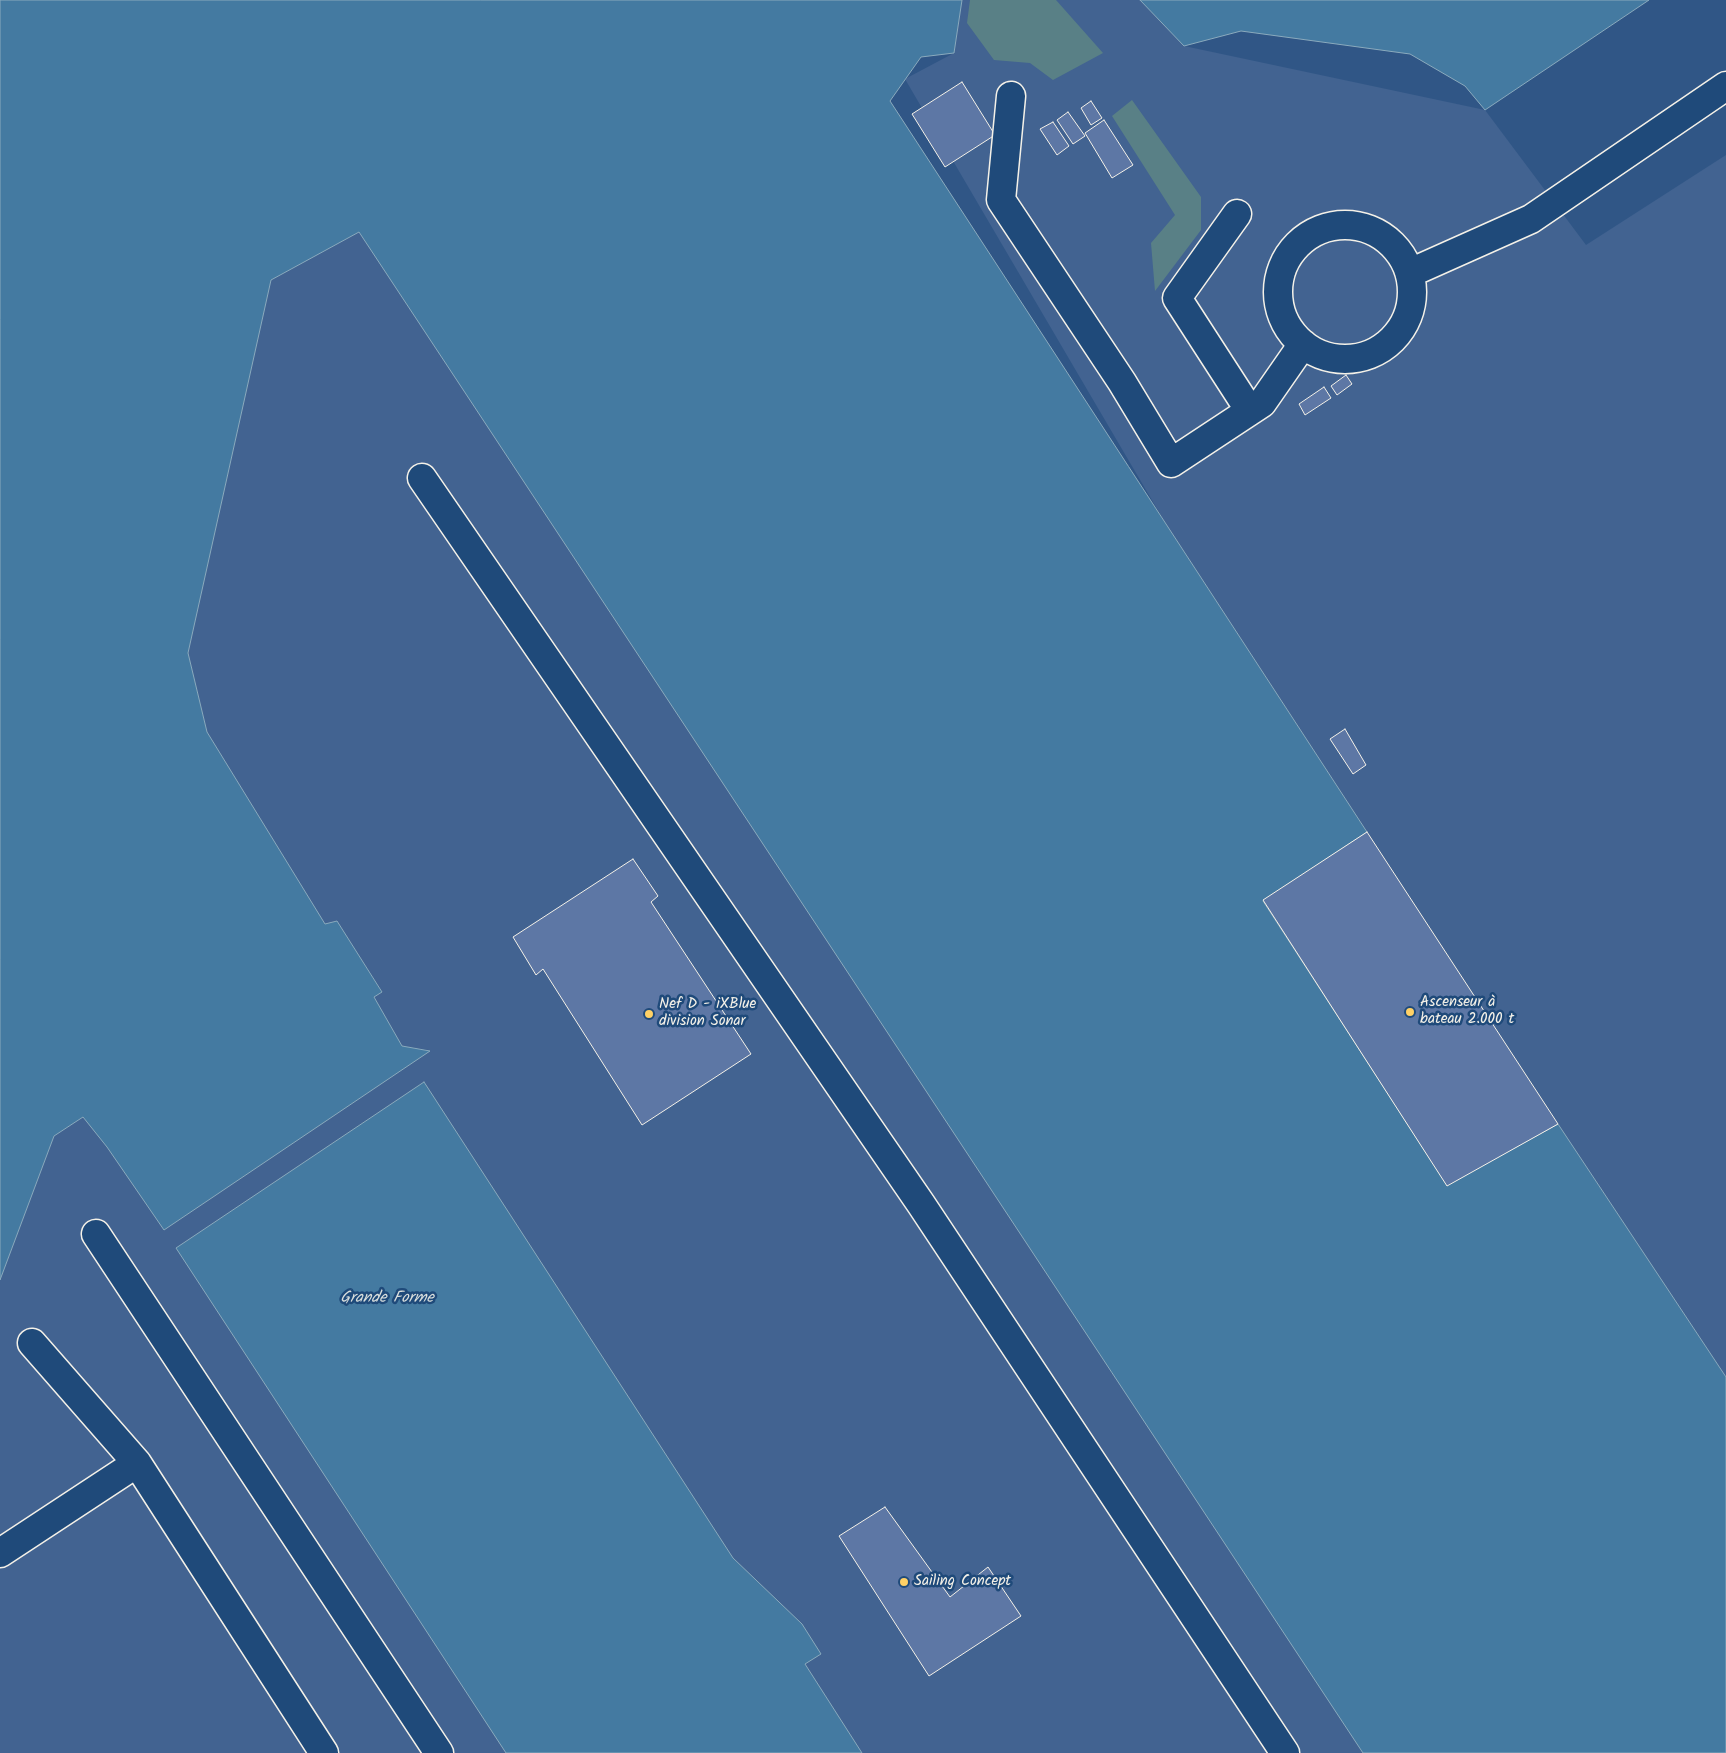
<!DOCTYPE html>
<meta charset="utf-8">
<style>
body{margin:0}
canvas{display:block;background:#305686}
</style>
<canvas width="1726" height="1753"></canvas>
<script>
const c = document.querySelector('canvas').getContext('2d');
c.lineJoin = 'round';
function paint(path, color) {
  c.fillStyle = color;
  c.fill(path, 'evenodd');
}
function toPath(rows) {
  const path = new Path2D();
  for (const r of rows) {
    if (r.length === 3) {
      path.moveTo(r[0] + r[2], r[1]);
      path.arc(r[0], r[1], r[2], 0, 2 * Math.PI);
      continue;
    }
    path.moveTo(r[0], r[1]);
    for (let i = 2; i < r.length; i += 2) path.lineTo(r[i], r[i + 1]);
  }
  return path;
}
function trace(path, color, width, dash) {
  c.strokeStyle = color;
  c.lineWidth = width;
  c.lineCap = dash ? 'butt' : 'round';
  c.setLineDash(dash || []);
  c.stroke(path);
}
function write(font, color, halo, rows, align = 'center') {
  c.font = font + ' Kalam,sans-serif';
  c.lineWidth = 5;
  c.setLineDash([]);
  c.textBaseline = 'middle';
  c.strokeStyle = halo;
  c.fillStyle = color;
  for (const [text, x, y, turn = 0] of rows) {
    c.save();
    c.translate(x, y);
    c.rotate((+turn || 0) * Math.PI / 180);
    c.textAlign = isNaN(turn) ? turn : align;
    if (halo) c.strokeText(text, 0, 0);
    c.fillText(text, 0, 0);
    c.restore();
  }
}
const built = toPath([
 [962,0,1140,0,1184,46,1485,110,1586,245,1726,155,1726,1377,1558,1124,1163,519,905,79,954,53],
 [359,232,1416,1753,0,1753,0,1280,54,1136,83,1117,107,1147,429,1050,402,1046,374,997,382,991,337,921,325,925,207,732,188,653,271,280]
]);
const green = toPath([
 [970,0,1056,0,1103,53,1053,80,1030,63,994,60,967,23],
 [1132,100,1201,197,1201,230,1155,291,1151,243,1175,215,1112,116]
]);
const water = toPath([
 [0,0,962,0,954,53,921,57,890,101,1367,832,1263,901,1447,1185,1558,1124,1726,1377,1726,1753,1363,1753,359,232,271,280,188,653,207,732,325,924,337,921,382,992,374,997,402,1046,430,1051,164,1230,107,1147,83,1117,54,1136,0,1280,0,0],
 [1140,0,1649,0,1485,110,1465,86,1410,54,1241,31,1184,46,1140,0],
 [424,1082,733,1558,802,1624,821,1654,805,1664,862,1753,506,1753,176,1248,424,1082]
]);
const building = toPath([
 [962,82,995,135,945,167,912,114,962,82],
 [1091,101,1102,118,1091,125,1081,108,1091,101],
 [1068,112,1085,136,1073,144,1057,120,1068,112],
 [1104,120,1133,165,1112,178,1085,133,1104,120],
 [1053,122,1069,146,1057,155,1040,129,1053,122],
 [1346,375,1352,384,1337,395,1331,386,1346,375],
 [1324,387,1331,398,1305,415,1299,404,1324,387],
 [1345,729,1366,765,1353,774,1330,739,1345,729],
 [1367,832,1558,1124,1447,1186,1263,900,1367,832],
 [633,859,658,896,651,902,751,1054,642,1125,543,969,536,975,513,937,633,859],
 [885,1507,950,1597,988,1567,1021,1616,929,1676,839,1536,885,1507]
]);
const minor = toPath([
 [1011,96,1001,200,1122,382,1171,463,1262,403,1303,344],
 [1237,214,1177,298,1250,411],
 [1345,292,67],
 [1410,273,1531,219,1726,86],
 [422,478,921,1204,1285,1753],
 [96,1234,439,1753],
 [32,1343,137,1463,324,1753],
 [0,1553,137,1463]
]);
const markers = [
 [1410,1012,5,"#ffd166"],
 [649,1014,5,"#ffd166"],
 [904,1582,5,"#ffd166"]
];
const poiNames = [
 ["Ascenseur à",1420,1003],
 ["bateau 2.000 t",1420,1020],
 ["Nef D - iXBlue",659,1005],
 ["division Sonar",659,1022],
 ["Sailing Concept",914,1582]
];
const waterNames = [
 ["Grande Forme",387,1299]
];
paint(built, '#426391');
paint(green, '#598086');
paint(water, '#447aa1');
trace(water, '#8aaabd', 1);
paint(building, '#5d77a5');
trace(building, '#f4f1e8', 1);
trace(minor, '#f4f1e8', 31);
trace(minor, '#1f4a7a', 28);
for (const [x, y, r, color] of markers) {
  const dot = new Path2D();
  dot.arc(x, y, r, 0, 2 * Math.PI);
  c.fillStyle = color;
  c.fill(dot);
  trace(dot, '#1f4a7a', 2);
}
write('15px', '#f4f1e8', '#1f4a7a', poiNames, 'left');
write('italic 16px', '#dadfdd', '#1f4a7a', waterNames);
</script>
